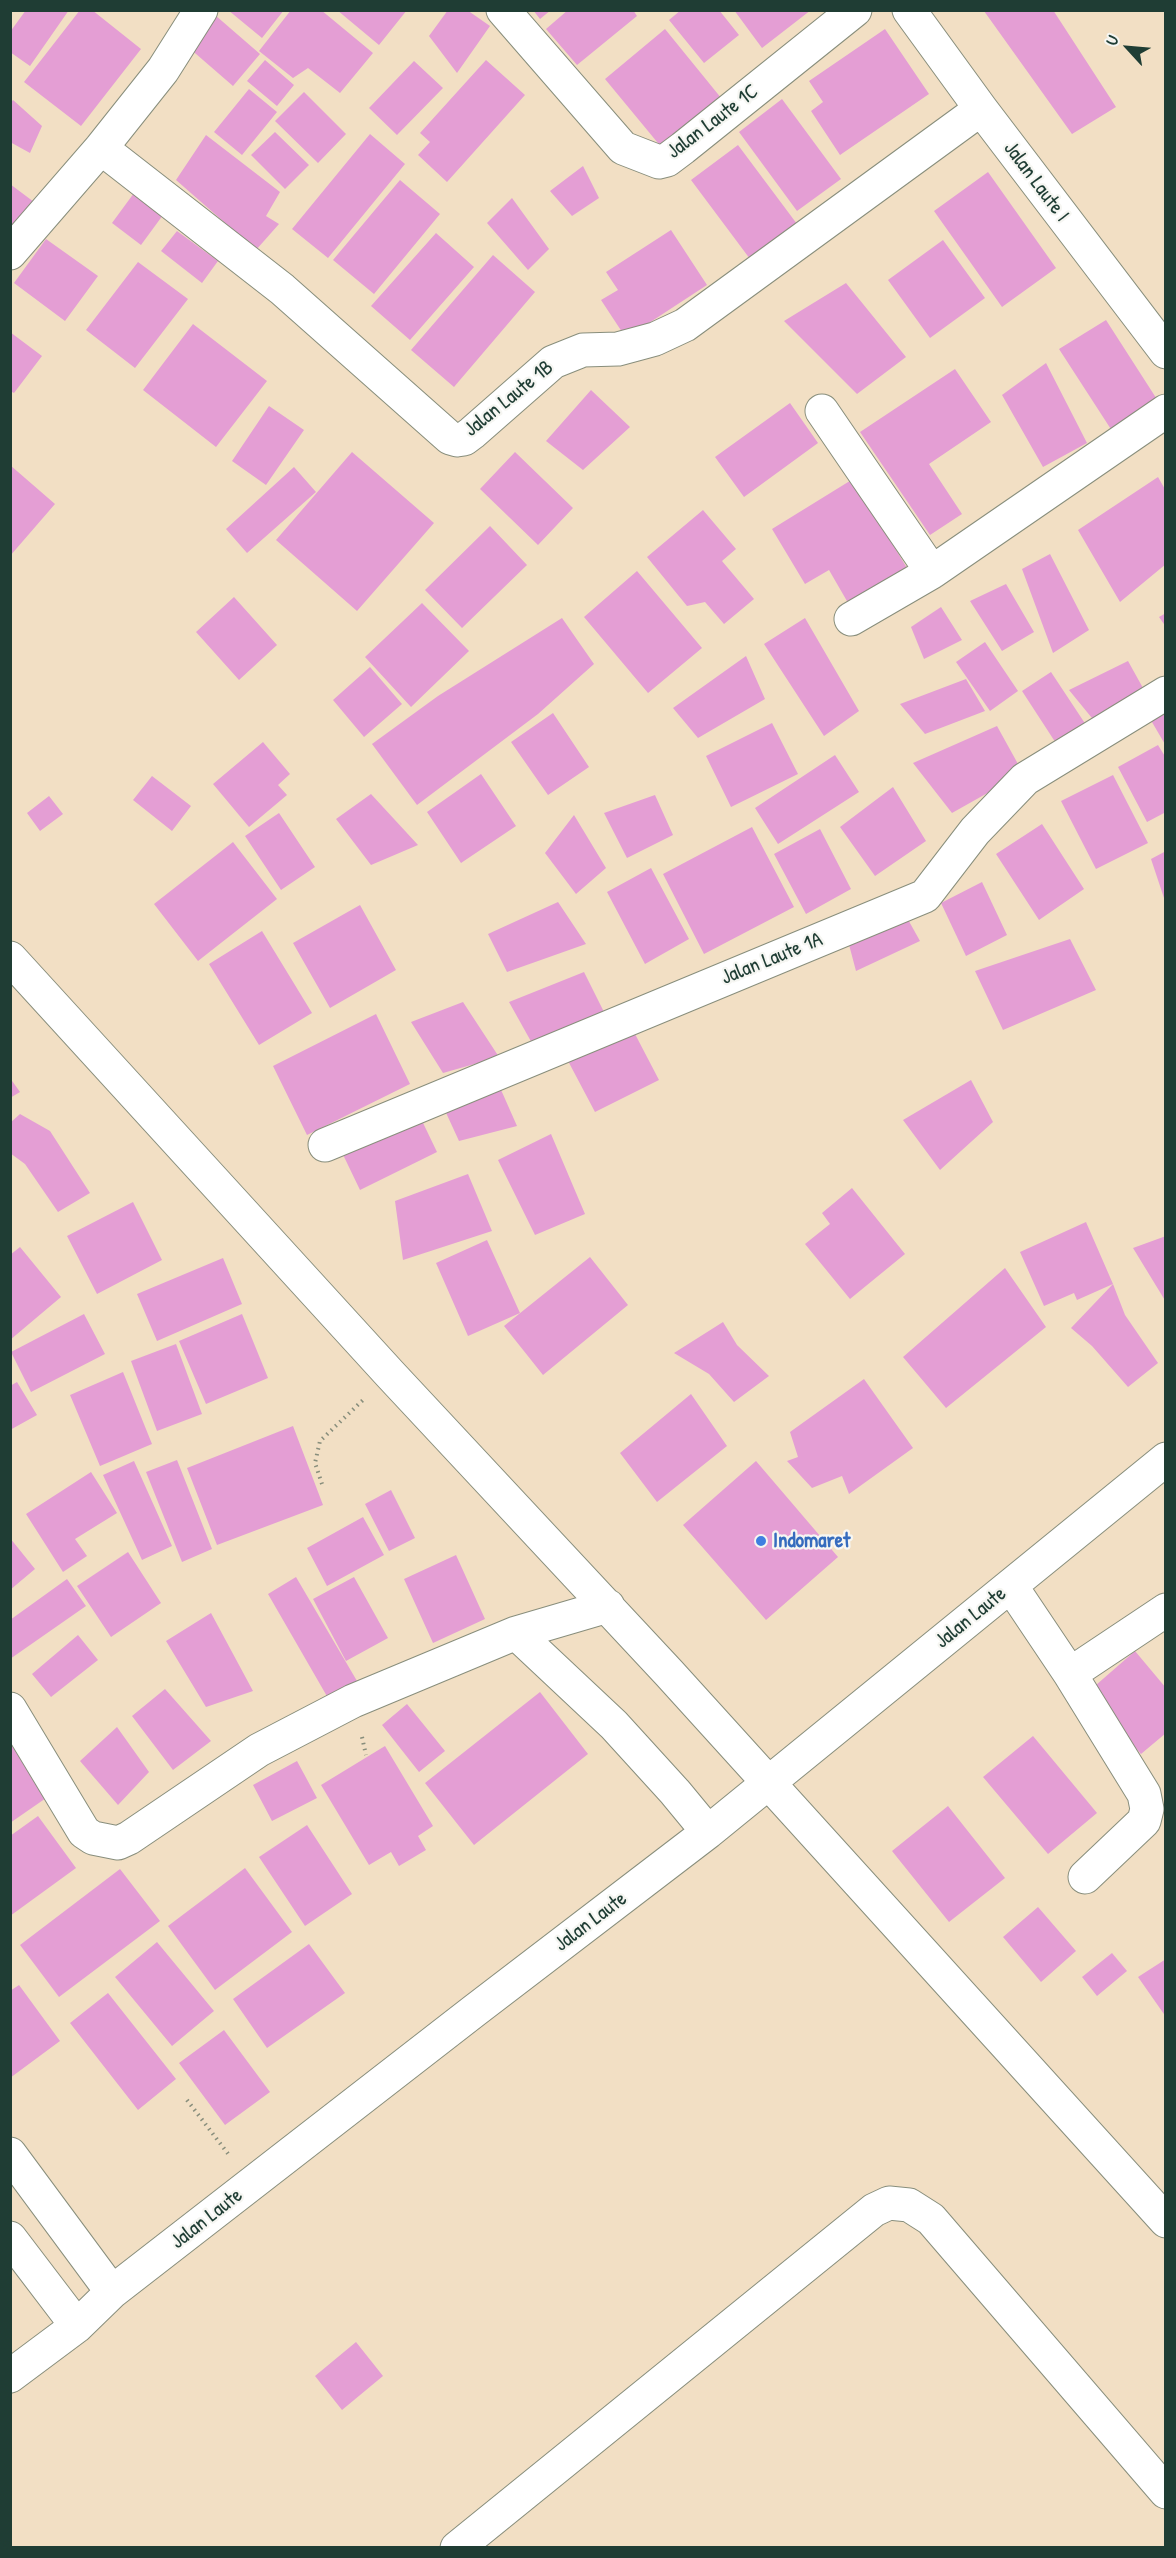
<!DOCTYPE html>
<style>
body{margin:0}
#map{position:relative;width:1176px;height:2558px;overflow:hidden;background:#f2dfc4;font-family:"Patrick Hand",sans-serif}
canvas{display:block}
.frame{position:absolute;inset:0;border:12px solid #1f3d34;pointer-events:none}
.north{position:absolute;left:1098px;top:18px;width:60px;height:60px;-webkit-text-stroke:4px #f6f6f2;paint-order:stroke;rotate:296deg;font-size:16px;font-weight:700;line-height:24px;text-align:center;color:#1f3d34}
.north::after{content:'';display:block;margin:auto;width:21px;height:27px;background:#1f3d34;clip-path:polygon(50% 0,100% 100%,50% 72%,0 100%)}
</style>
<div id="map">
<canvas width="1176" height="2558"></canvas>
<div class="frame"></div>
<div class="north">U</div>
</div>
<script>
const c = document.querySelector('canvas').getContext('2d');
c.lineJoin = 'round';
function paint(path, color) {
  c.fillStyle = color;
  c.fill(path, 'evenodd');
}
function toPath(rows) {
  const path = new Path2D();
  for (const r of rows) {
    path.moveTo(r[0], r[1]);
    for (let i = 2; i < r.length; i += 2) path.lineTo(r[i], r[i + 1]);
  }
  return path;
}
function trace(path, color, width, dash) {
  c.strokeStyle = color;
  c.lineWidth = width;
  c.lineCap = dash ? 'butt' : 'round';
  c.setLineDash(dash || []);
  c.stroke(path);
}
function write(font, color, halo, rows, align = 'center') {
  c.font = font + ' "Patrick Hand",sans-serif';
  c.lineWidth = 4.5;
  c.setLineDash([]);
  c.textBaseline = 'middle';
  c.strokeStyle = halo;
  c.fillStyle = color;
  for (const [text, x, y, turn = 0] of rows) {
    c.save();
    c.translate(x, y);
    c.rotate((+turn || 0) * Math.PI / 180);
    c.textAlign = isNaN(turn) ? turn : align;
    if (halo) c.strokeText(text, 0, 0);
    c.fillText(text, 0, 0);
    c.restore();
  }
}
const building = toPath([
 [26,10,69,10,30,66,10,52,10,32],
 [80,10,92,10,141,49,81,126,24,82],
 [228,10,284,10,262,38],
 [291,10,321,10,373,53,340,93,308,68,293,78,259,51],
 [337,10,407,10,379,45],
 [448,10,467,10,490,26,457,73,429,36],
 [533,10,551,10,540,19],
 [568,10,633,10,637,16,577,65,546,29],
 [681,10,719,10,739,35,704,63,669,20],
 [734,10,811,10,762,48],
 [1053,10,1116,107,1072,134,984,11],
 [215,15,260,54,233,86,188,47],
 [665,29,726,104,667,154,605,79],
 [885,29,929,94,840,155,811,111,823,102,809,81],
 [265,60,294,85,277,106,247,81],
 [486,60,525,95,447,182,418,155,430,142,420,133],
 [414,61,443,88,397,135,369,108],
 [249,89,277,112,242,155,214,132],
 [304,92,346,134,318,163,275,121],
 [782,99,841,179,797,211,739,132],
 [13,100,42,126,30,153,10,142,10,103],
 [275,132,309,165,285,189,251,155],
 [370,134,405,164,328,258,292,229],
 [206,135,280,192,266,216,279,224,256,250,176,180],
 [738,145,800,228,753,263,691,180],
 [583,166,599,198,572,216,550,191],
 [988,172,1056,268,1002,307,934,211],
 [400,180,440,214,374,294,333,260],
 [10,184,34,202,10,231],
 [134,193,163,215,141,245,112,223],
 [512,198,549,249,528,270,487,223],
 [671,230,707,285,626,338,601,300,618,290,606,272],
 [177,231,218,261,202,283,161,251],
 [436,233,474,267,410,340,371,306],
 [46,239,98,276,65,321,14,283],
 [943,240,985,298,930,338,888,280],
 [493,255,535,292,454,387,411,350],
 [138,262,188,299,135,368,86,330],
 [846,283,906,357,857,394,784,321],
 [1106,320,1160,404,1116,437,1059,349],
 [193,324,267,381,216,447,143,390],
 [10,332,42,356,14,393,10,391],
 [1046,363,1087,443,1043,467,1002,395],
 [955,369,991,422,929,464,962,514,930,535,860,432],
 [591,390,630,427,583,470,546,441],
 [790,403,818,443,744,497,715,457],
 [269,406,304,430,266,485,232,461],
 [352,452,434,523,357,611,276,540],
 [515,452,573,508,538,545,480,489],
 [10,465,55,504,10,556],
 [294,467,316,492,247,553,226,529],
 [1158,477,1166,491,1166,564,1120,602,1078,530],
 [853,479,910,573,851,608,829,570,805,584,772,529],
 [703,510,736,549,722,561,754,599,724,624,705,602,687,606,647,557],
 [490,526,527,565,462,628,425,590],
 [1050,554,1089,630,1053,653,1022,569],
 [637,571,702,648,648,693,584,617],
 [1006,584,1034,632,1002,651,970,601],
 [234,597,277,645,239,680,196,632],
 [422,603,469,651,411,707,365,657],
 [941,607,962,640,924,659,911,627],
 [1166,613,1166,627,1159,617],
 [562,618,594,664,538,714,417,805,372,744,438,696],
 [805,618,859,711,824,736,764,644],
 [985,642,1018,691,990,711,956,662],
 [746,656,765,699,698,738,673,708],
 [1128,661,1148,697,1096,723,1069,690],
 [370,667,402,704,364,737,333,700],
 [1051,672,1092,734,1063,754,1022,691],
 [966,679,985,711,925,734,900,704],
 [1166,708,1166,746,1149,717],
 [553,713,589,767,548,795,511,742],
 [772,723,798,774,731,807,706,756],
 [997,726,1023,773,952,813,913,763],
 [263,742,290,774,278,785,287,795,249,827,213,784],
 [1158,745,1166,758,1166,812,1147,822,1118,767],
 [835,755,859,792,778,844,755,808],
 [481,774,516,826,461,863,427,812],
 [1113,775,1148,843,1096,869,1061,801],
 [152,776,191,806,172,831,133,800],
 [893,787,926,841,875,876,840,827],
 [371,794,418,845,371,865,336,819],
 [655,795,673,835,627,858,604,813],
 [49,796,63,814,40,831,27,813],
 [279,813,315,867,281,890,245,836],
 [574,815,606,868,576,894,545,853],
 [1042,824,1084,889,1039,920,996,854],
 [752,827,794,907,704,954,663,874],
 [820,829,851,889,806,914,774,854],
 [233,842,277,899,198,961,154,904],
 [1166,851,1166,901,1165,901,1151,859],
 [651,868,689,939,645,964,607,892],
 [982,882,1007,935,966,956,941,903],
 [558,902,586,944,507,972,488,934],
 [360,905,396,970,330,1008,293,943],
 [901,907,920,941,856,971,843,922],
 [262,931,312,1013,259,1045,209,964],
 [1070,939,1096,990,1003,1030,975,971],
 [584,972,607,1018,533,1045,509,1002],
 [463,1002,499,1057,443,1073,411,1022],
 [376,1014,410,1084,307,1135,273,1066],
 [635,1034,659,1080,595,1112,567,1059],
 [494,1074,517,1126,459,1141,442,1104],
 [10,1078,20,1092,10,1098],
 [971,1080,993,1122,940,1170,903,1120],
 [412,1100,437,1152,360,1190,335,1138],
 [20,1114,50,1131,90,1193,58,1212,25,1164,10,1153,10,1123],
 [551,1134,585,1214,535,1235,498,1160],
 [468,1174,492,1231,403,1260,395,1201],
 [852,1188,905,1254,850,1299,805,1244,830,1224,822,1213],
 [133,1202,162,1260,97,1294,67,1236],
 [1086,1222,1113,1284,1077,1300,1074,1293,1044,1306,1020,1252],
 [1166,1236,1166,1302,1133,1248],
 [487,1240,520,1313,468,1336,436,1263],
 [20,1247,61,1297,10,1340,10,1255],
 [590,1257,628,1305,543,1375,504,1326],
 [223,1258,242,1304,157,1341,137,1294],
 [1005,1268,1046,1327,946,1408,903,1357],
 [1113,1284,1125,1315,1158,1363,1128,1387,1092,1346,1071,1328],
 [84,1314,105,1354,31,1392,11,1352],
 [242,1314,268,1378,206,1404,179,1341],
 [723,1322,737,1345,769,1376,734,1402,709,1374,674,1353],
 [176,1344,202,1414,157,1431,131,1361],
 [123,1372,152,1444,100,1466,70,1395],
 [864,1379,913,1448,849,1494,842,1476,812,1488,787,1461,798,1457,790,1432],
 [17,1382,37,1415,10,1430,10,1386],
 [691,1394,727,1446,657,1502,620,1453],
 [293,1426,323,1505,217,1545,187,1468],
 [177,1460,212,1549,182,1562,146,1472],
 [134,1461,172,1546,142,1560,103,1475],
 [756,1461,838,1557,766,1620,683,1525],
 [91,1472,117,1513,75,1539,87,1556,63,1572,26,1514],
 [391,1490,415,1538,389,1551,365,1504],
 [363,1517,384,1555,327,1586,307,1548],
 [10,1538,35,1569,10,1590],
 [128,1552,161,1603,111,1637,77,1586],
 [456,1555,485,1619,433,1643,404,1579],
 [296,1577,357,1681,328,1698,268,1594],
 [354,1577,388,1638,346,1661,313,1599],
 [67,1579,86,1606,10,1659,10,1620],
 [211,1613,253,1691,206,1707,166,1641],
 [78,1635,98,1660,51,1697,32,1674],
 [1135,1651,1166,1688,1166,1733,1141,1754,1088,1692],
 [165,1689,211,1741,173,1770,132,1716],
 [540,1692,588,1754,474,1845,425,1783],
 [407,1704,445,1751,419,1772,382,1725],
 [117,1727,149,1772,118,1805,80,1761],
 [1033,1736,1097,1813,1048,1854,983,1777],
 [10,1743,49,1796,10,1823],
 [385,1746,433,1826,418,1836,426,1850,399,1866,391,1852,369,1865,321,1785],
 [297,1761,317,1798,272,1821,253,1785],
 [948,1806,1005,1878,949,1922,892,1851],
 [38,1816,76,1868,10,1916,10,1836],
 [307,1825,352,1894,305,1926,259,1857],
 [245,1868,292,1932,215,1990,168,1926],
 [120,1869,160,1921,59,1997,20,1945],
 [1038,1907,1076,1951,1041,1982,1003,1937],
 [157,1942,214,2011,172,2046,115,1977],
 [309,1944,345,1993,267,2048,233,1999],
 [1112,1953,1127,1971,1097,1996,1082,1977],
 [1166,1959,1166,2017,1138,1977],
 [19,1985,60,2041,10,2078,10,1991],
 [108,1993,176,2079,138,2110,70,2023],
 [224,2030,270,2092,225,2125,179,2063],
 [356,2342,383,2376,342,2410,315,2376]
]);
const path = toPath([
 [322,1484,315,1463,320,1441,363,1400],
 [362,1737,366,1755],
 [187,2100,229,2155]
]);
const minor = toPath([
 [503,10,623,148,659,162,667,160,683,148,855,10],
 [909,10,981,109,1166,352],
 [101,148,282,289,450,438,457,440,464,439,472,433,553,362,583,350,618,349,655,339,685,325,981,109],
 [10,253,101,148,163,70,201,10],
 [822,411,932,572],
 [851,619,932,572,1166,411],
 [10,958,390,1374,669,1673,1166,2221],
 [325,1145,925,896,975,831,1025,779,1166,693],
 [1011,1586,1070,1674,1144,1794,1147,1809,1144,1821,1085,1877],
 [516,1633,614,1725,675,1792,708,1832],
 [1070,1674,1166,1610],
 [10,1709,84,1832,93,1838,118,1843,129,1838,259,1750,353,1701,516,1633,608,1606],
 [10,2154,112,2292],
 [10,2238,77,2326],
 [10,2376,77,2326,112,2292,474,2011,708,1832,1166,1459],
 [457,2548,874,2210,889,2203,909,2205,931,2219,1166,2492]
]);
const markers = [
 [761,1541,6,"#3f7fe0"]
];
const streetNames = [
 ["Jalan Laute 1C",713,122,-37],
 ["Jalan Laute I",1036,182,53],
 ["Jalan Laute 1B",509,399,-39],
 ["Jalan Laute 1A",772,959,-22],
 ["Jalan Laute",971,1618,-39],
 ["Jalan Laute",591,1922,-37],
 ["Jalan Laute",207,2219,-38]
];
const shopNames = [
 ["Indomaret",773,1541]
];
paint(building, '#e49ed4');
trace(minor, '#888e7c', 35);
trace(path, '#888e7c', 4, [1.5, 4.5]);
trace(minor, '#fff', 33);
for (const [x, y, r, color] of markers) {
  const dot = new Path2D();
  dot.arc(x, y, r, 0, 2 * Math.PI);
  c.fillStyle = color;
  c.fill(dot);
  trace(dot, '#f6f6f2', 2);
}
write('21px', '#1f3d34', '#f6f6f2', streetNames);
write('bold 21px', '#366cbe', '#f6f6f2', shopNames, 'left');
</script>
